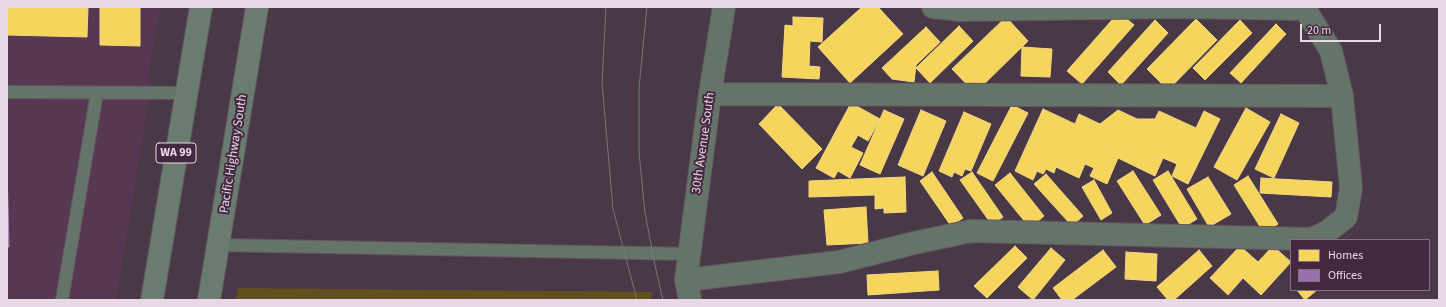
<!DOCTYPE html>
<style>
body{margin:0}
#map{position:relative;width:1446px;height:307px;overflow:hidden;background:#493846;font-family:"Source Sans 3",sans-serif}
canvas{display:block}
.frame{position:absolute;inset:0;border:8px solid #ebd8e7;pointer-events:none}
.legend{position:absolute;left:1290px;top:239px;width:140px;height:52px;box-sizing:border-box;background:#442840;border:1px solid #876e83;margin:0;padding:5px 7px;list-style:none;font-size:12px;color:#ebd8e7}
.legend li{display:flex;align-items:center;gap:8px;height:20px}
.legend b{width:20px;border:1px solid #876e83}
.scale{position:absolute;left:1300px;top:24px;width:81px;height:18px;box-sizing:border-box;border:2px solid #ebd8e7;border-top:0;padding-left:5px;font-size:12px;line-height:14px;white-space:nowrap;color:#ebd8e7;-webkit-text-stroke:3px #442840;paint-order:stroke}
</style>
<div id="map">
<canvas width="1446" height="307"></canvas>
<div class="frame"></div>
<ul class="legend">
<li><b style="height:11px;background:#f6d55c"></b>Homes</li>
<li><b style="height:11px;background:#9970ab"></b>Offices</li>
</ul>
<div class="scale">20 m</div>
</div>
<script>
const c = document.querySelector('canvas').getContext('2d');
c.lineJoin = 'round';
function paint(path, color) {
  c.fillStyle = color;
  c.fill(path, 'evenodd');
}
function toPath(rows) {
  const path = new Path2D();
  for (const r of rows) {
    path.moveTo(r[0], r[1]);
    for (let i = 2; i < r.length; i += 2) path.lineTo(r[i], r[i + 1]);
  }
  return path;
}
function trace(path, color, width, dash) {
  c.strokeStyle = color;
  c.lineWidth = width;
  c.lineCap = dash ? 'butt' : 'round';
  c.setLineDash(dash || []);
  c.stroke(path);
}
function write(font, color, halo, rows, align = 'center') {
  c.font = font + ' "Source Sans 3",sans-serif';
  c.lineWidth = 4;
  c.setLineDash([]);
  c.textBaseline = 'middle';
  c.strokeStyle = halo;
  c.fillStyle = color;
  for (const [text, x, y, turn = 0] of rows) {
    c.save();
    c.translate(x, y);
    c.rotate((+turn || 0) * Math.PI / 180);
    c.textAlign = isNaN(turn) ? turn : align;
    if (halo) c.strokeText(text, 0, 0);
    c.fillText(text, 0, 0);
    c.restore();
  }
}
const built = toPath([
 [7,7,161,7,148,75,150,93,116,300,7,300]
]);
const green = toPath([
 [238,288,652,292,651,300,236,300]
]);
const homes = toPath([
 [7,7,88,7,87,37,7,35,7,7],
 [100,7,140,7,140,46,100,45,100,7],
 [862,7,878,7,903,34,850,83,818,47,862,7],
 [1119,12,1134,25,1082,84,1067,71,1119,12],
 [793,17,823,18,822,42,810,41,809,66,820,67,819,79,782,77,785,25,793,26,793,17],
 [1006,17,1028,41,975,93,952,69,1006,17],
 [1196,19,1217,40,1168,90,1147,69,1196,19],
 [1155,20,1168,33,1121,85,1108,72,1155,20],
 [1240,20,1252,33,1205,80,1193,68,1240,20],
 [1276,24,1286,34,1241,83,1230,73,1276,24],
 [959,26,973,41,930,83,916,68,959,26],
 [926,27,940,42,916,65,914,82,892,79,882,68,926,27],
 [1022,47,1052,49,1050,77,1021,76,1022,47],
 [851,103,880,119,868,141,858,135,851,147,863,153,850,178,838,171,834,178,816,168,851,103],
 [778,104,822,149,802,169,759,124,778,104],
 [1012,105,1028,113,993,181,977,173,1012,105],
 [1246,108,1270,122,1237,180,1214,167,1246,108],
 [1043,109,1075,124,1079,114,1100,124,1118,110,1137,119,1155,119,1159,111,1196,128,1204,111,1220,119,1188,184,1172,176,1177,164,1163,158,1155,176,1118,158,1107,184,1090,176,1094,168,1085,164,1079,178,1056,167,1054,173,1046,169,1043,174,1037,171,1033,180,1015,171,1043,109],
 [884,110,904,119,880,174,860,165,884,110],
 [921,110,946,121,923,176,898,165,921,110],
 [964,112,991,124,971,171,965,169,962,176,954,172,952,177,939,171,964,112],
 [1281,114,1299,123,1274,178,1255,169,1281,114],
 [1133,171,1161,215,1145,225,1117,181,1133,171],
 [1168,171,1197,219,1182,228,1153,180,1168,171],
 [932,172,963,218,951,226,920,181,932,172],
 [972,172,1003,217,992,225,960,180,972,172],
 [1010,173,1044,216,1030,228,995,185,1010,173],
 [1046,174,1083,216,1072,226,1034,184,1046,174],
 [1248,176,1278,224,1264,233,1234,185,1248,176],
 [905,177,906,212,884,213,884,208,875,209,875,195,809,197,809,181,905,177],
 [1208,177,1231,214,1209,227,1187,189,1208,177],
 [1261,178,1332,182,1331,197,1260,193,1261,178],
 [1094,180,1112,213,1101,220,1082,187,1094,180],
 [866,207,868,243,827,245,824,210,866,207],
 [1015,246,1027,258,987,298,974,286,1015,246],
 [1240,246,1258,262,1273,246,1291,262,1261,295,1243,278,1228,295,1210,278,1240,246],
 [1051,248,1065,260,1033,300,1018,287,1051,248],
 [1103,250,1116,267,1072,300,1062,300,1053,288,1103,250],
 [1199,250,1212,266,1174,300,1168,300,1157,287,1199,250],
 [1126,252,1157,254,1156,281,1125,279,1126,252],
 [938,271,939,290,868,295,867,275,938,271],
 [1297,290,1317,290,1305,300,1297,290]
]);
const offices = toPath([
 [7,166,9,247,7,247,7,166]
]);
const service = toPath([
 [7,92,186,93],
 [219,245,690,254],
 [62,300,97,93]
]);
const minor = toPath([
 [710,94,1342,96],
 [686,280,839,262,914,243,971,231,1311,239,1327,232,1346,217,1351,188,1342,96,1331,51,1305,9,1177,7,961,10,933,7],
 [690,300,686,280,710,94,724,7]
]);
const primary = toPath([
 [152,300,201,7],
 [209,300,257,7]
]);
const tram = toPath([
 [606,7,602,83,613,209,637,300],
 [647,7,639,88,639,152,645,213,656,270,663,300]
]);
const shields = [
 [176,153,40]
];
const shieldNames = [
 ["WA 99",176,153]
];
const streetNames = [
 ["30th Avenue South",704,143,-82],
 ["Pacific Highway South",234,154,-81]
];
paint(built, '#583753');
paint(green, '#614f1d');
paint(homes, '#f6d55c');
trace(homes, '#f3d686', 1);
paint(offices, '#9970ab');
trace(offices, '#b28fbd', 1);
trace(service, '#655662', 14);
trace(minor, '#655662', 24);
trace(primary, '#655662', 24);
trace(service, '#657469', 12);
trace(minor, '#657469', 22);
trace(primary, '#6a7c70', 22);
trace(tram, '#757876', 1);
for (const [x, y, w] of shields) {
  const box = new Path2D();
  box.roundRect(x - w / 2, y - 10, w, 20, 3);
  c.fillStyle = '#442840';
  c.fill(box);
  trace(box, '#ebd8e7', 1);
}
write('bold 12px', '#ebd8e7', null, shieldNames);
write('13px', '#ebd8e7', '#442840', streetNames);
</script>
